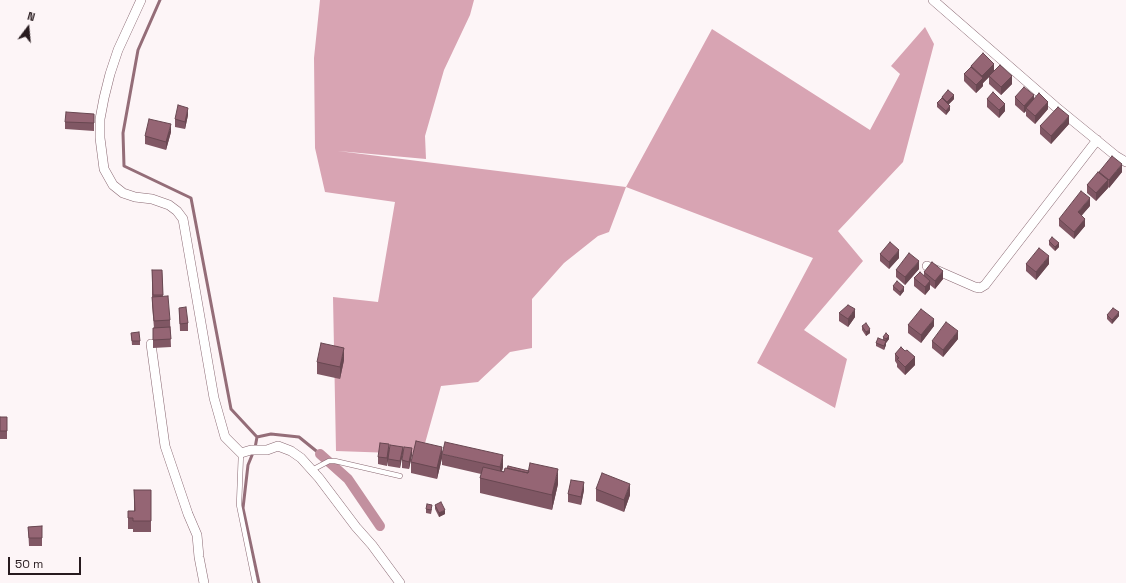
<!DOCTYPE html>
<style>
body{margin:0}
#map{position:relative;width:1126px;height:583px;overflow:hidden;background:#fdf5f7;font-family:"Space Grotesk",sans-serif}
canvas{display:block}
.north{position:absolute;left:8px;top:8px;width:40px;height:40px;-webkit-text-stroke:3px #fdf5f7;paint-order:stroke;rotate:16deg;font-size:11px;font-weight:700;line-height:16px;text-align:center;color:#271a1e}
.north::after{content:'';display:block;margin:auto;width:14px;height:18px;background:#271a1e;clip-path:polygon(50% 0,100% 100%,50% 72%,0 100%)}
.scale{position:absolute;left:8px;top:557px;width:73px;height:18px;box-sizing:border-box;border:2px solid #271a1e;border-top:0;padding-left:5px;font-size:12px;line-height:14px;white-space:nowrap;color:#271a1e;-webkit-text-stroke:3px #fdf5f7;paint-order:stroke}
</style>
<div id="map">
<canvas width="1126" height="583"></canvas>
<div class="north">N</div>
<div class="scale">50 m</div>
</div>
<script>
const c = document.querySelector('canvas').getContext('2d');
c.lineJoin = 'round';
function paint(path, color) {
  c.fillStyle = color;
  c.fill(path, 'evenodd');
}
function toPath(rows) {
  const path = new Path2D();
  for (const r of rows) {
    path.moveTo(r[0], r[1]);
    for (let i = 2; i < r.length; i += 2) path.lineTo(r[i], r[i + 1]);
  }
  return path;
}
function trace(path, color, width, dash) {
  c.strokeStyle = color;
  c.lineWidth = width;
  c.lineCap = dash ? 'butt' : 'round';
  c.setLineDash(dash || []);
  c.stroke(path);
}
const forest = toPath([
 [320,0,474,0,470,15,444,70,425,136,426,159,338,151,626,187,712,29,870,130,900,74,891,66,925,27,934,44,903,162,838,231,863,261,804,330,847,359,835,408,757,363,813,258,626,187,609,232,598,236,564,263,532,299,532,348,510,352,478,382,441,386,422,454,336,451,333,297,378,302,395,202,325,192,315,148,314,58]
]);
const stream = toPath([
 [160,0,138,50,123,133,124,166,191,198,231,409,257,437,271,434,299,437,320,454],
 [257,437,255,448,248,465,243,508,259,583]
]);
const canal = toPath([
 [320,454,348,479,380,526]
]);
const lane = toPath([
 [241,453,239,505,255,583],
 [312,470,329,461,335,461,400,476]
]);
const street = toPath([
 [141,0,118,50,110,74,104,98,100,119,100,138,104,169,113,185,123,193,135,197,152,199,169,205,177,211,183,219,214,398,225,437,241,453,251,450,267,450,278,446,291,451,301,458,319,478,356,527,372,545,400,583],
 [933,0,1056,107,1116,156,1126,162],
 [927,266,975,287,980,288,985,285,1097,140],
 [151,344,165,446,188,514,197,535,199,557,204,583]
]);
const wall = toPath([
 [971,66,994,70,1012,84,1001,95,989,84,989,77,983,83,983,86,976,93,964,81,964,74,971,68],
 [942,97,954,99,948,105,950,110,946,115,937,107,937,103,942,98],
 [1015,97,1034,99,1048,109,1035,124,1026,116,1026,111,1024,113,1015,105],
 [987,99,1005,111,999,118,987,107],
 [188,115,185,129,175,127,175,119],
 [94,121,94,131,65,129,65,122],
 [1069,124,1051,144,1040,134,1040,126],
 [171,132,166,150,145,144,145,136],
 [1099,172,1122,172,1109,188,1108,187,1108,188,1096,201,1087,193,1087,185,1099,173],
 [1090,206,1081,215,1085,226,1074,239,1059,226,1059,219],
 [1049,241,1059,247,1055,251,1049,245],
 [880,254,899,258,889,269,880,261],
 [1026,264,1049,264,1036,280,1026,271],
 [919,269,905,285,896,277,896,270],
 [152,270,162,270,163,296,170,320,171,347,153,348,153,328,154,328,152,305],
 [924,272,943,279,935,289,930,285,930,289,925,295,914,286,914,278,924,275],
 [893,286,904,291,900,296,893,290],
 [179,308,188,323,188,331,180,331],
 [839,313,855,317,848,327,839,321],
 [1107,315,1119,316,1112,324,1107,319],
 [908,325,934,326,921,343,908,333],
 [862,326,870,333,866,336,862,330],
 [131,333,140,341,140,345,132,345],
 [883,337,889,339,886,343,886,345,884,350,876,346,876,343,883,340],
 [958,339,943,357,932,348,932,341],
 [895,354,915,365,905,375,897,367,897,364,895,361],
 [344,360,340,379,317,374,317,362],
 [0,417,7,417,7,439,0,439],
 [403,447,400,468,388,466,388,461,387,466,378,464,378,457,389,450],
 [442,454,503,467,502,471,558,484,552,510,480,493,480,478,481,474,442,465,442,458,437,479,411,473,411,462],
 [412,455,409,469,402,468,402,460],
 [596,489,630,495,624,512,596,501],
 [134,490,151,490,151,532,133,532,133,529,128,529,128,511,134,511],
 [584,490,581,505,568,502,568,494],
 [435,505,445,514,439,517,435,509],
 [426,509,432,509,431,514,426,513],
 [42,526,42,546,29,546,28,527]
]);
const shadedWall = toPath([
 [994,64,994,72,983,83,983,86,976,93,976,85,982,79,982,76],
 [1012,76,1012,84,1001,95,1001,87],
 [954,95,954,99,947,106,947,102],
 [1034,95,1034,103,1026,108,1026,111,1024,113,1024,106],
 [1048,102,1048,109,1035,124,1035,116],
 [1005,104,1005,111,999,118,999,110],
 [950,106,950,110,946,115,946,111],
 [188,108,188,115,185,129,185,122],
 [1069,116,1069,124,1051,144,1051,136],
 [171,124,171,132,166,150,166,142],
 [1122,164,1122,172,1109,188,1109,180],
 [1108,180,1108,188,1096,201,1096,193],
 [1090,198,1090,206,1078,220,1078,212],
 [1085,219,1085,226,1074,239,1074,232],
 [1059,243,1059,247,1055,251,1055,247],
 [899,250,899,258,889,269,889,262],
 [1049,256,1049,264,1036,280,1036,272],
 [919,261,919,269,905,285,905,277],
 [943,271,943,279,935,289,935,281],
 [930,281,930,289,925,295,925,287],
 [904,287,904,291,900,296,900,292],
 [855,309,855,317,848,327,848,319],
 [1119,312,1119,316,1112,324,1112,320],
 [934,319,934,326,921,343,921,335],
 [870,329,870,333,866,336,866,332],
 [958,331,958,339,943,357,943,350],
 [889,336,889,339,886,343,886,339],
 [886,341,886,345,884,350,884,346],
 [344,348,344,360,340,379,340,367],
 [915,357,915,365,905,375,905,367],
 [389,444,389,452,387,466,387,458],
 [403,447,403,454,400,468,400,461],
 [442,447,442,458,437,479,437,468],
 [412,448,412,455,409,469,409,462],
 [503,455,503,467,500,478,500,467],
 [558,469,558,484,552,510,552,495],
 [584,482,584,490,581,505,581,497],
 [630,484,630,495,624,512,624,500],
 [445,510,445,514,439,517,439,513]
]);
const building = toPath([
 [983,53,994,64,982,76,971,66,983,53],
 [1000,65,1012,76,1001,87,989,76,1000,65],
 [971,67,983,78,976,85,964,74,971,67],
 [1024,87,1034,95,1024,106,1015,97,1024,87],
 [948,90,954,95,947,102,942,97,948,90],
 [993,92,1005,104,999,110,987,99,993,92],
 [1039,93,1048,102,1035,116,1026,108,1039,93],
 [942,98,950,106,946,111,937,103,942,98],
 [178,105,188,108,185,122,175,119,178,105],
 [1058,107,1069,116,1051,136,1040,126,1058,107],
 [66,112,94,114,94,123,65,122,66,112],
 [149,119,171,124,166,142,145,136,149,119],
 [1112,156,1122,164,1109,180,1099,172,1112,156],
 [1098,172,1108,180,1096,193,1087,185,1098,172],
 [1081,191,1090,198,1078,212,1085,219,1074,232,1059,219,1081,191],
 [1052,237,1059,243,1055,247,1049,241,1052,237],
 [890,242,899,250,889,262,880,254,890,242],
 [1039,248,1049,256,1036,272,1026,264,1039,248],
 [909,253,919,261,905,277,896,270,909,253],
 [932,262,943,271,935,281,924,272,932,262],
 [152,270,162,270,163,295,153,295,152,270],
 [920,272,930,281,925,287,914,278,920,272],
 [897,281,904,287,900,292,893,286,897,281],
 [168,296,170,320,154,321,152,297,168,296],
 [848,305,855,309,848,319,839,313,848,305],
 [186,307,188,323,180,324,179,308,186,307],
 [1113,308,1119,312,1112,320,1107,315,1113,308],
 [921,309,934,319,921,335,908,325,921,309],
 [946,322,958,331,943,350,932,341,946,322],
 [866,323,870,329,866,332,862,326,866,323],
 [170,327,171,339,153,340,153,328,170,327],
 [139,332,140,341,132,341,131,333,139,332],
 [886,333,889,336,886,339,883,337,886,333],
 [878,338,886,341,884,346,876,343,878,338],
 [321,343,344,348,340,367,317,362,321,343],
 [901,347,905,351,907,350,915,357,905,367,897,359,899,358,895,354,901,347],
 [0,417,7,417,7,431,0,431,0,417],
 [416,441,442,447,437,468,411,462,416,441],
 [445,442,503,455,500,467,442,454,445,442],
 [380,443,389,444,387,458,378,457,380,443],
 [390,445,403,447,400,461,388,459,390,445],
 [404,447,412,448,409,462,402,460,404,447],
 [530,463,558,469,552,495,480,478,483,467,504,472,505,468,528,473,530,463],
 [508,466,529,471,528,473,507,468,508,466],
 [602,473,630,484,624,500,596,489,602,473],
 [571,480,584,482,581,497,568,494,571,480],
 [134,490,151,490,151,521,133,521,133,518,128,518,128,511,135,511,134,490],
 [441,502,445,510,439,513,435,505,441,502],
 [427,504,432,505,431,510,426,509,427,504],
 [42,526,42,538,29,538,28,527,42,526]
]);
paint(forest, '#d8a4b3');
trace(stream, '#946d78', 3);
trace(canal, '#c2909f', 10);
trace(lane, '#8a6973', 5.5);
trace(street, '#8a6973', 10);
trace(lane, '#fff', 4.5);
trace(street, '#fff', 9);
paint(wall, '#805764');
paint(shadedWall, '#684751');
paint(building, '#956574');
trace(building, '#684751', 1);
</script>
